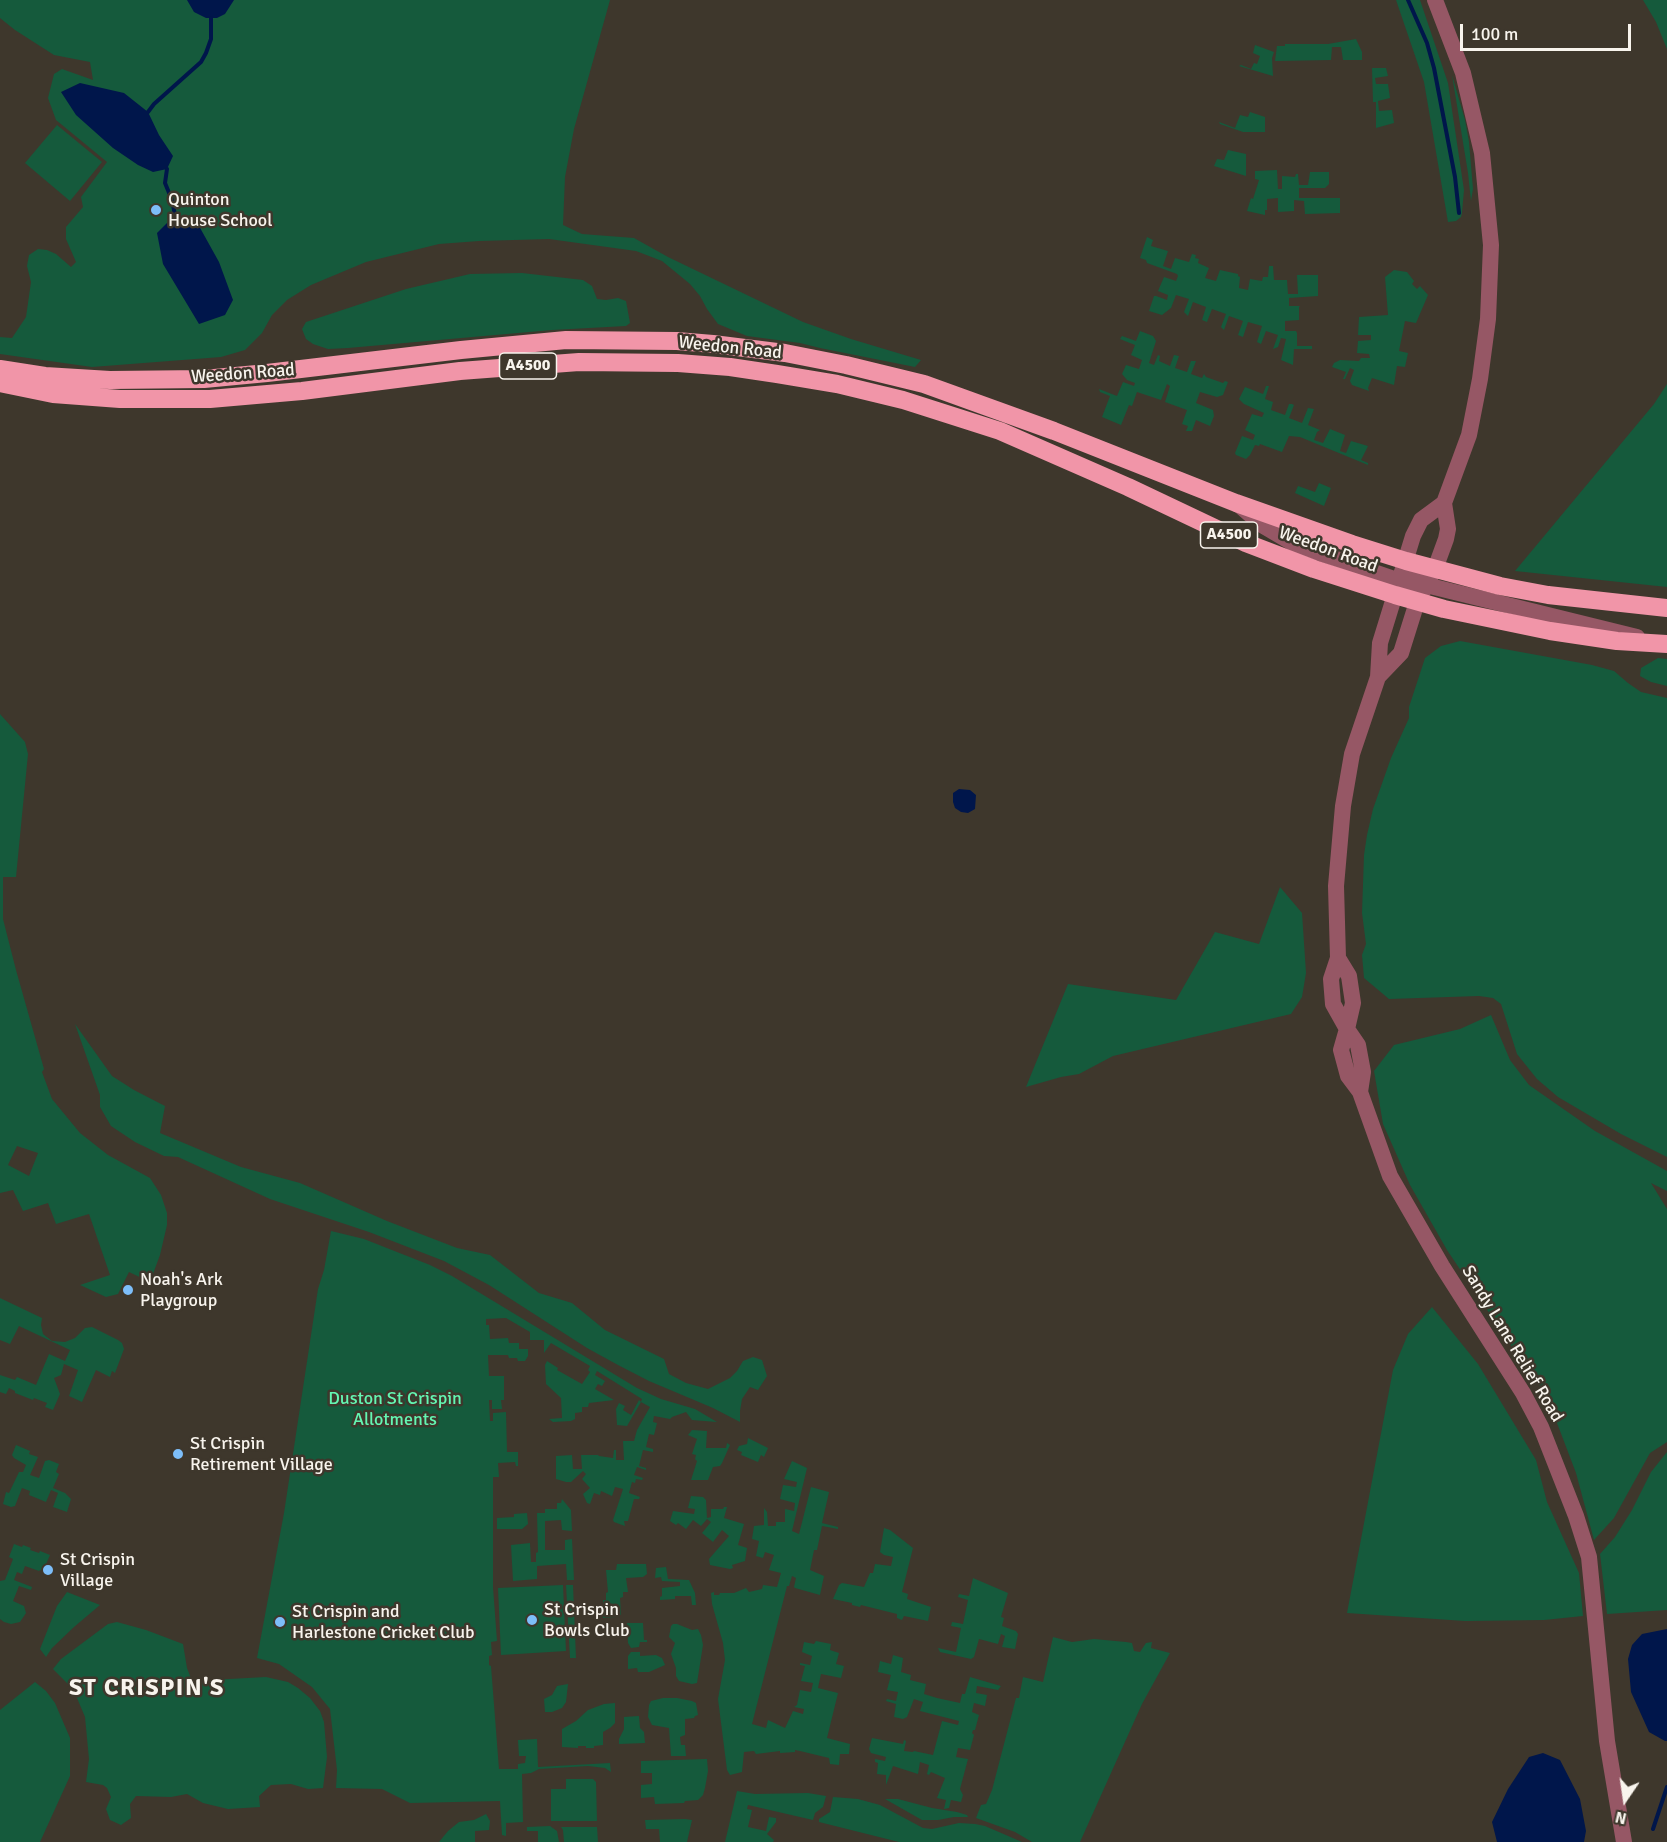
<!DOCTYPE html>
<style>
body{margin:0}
#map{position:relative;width:1667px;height:1842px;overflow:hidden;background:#3e372c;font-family:Signika,sans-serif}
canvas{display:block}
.north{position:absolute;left:1595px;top:1770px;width:60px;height:60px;-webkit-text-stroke:4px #3e372c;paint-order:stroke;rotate:193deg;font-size:16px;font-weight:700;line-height:24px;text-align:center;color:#f8f4ed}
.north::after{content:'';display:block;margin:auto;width:21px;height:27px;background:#f8f4ed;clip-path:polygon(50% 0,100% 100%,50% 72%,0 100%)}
.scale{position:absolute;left:1460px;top:24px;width:171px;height:27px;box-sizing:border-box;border:3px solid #f8f4ed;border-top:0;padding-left:8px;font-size:18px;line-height:21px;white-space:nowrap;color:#f8f4ed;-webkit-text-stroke:4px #3e372c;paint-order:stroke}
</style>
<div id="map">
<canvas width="1667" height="1842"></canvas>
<div class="north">N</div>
<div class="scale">100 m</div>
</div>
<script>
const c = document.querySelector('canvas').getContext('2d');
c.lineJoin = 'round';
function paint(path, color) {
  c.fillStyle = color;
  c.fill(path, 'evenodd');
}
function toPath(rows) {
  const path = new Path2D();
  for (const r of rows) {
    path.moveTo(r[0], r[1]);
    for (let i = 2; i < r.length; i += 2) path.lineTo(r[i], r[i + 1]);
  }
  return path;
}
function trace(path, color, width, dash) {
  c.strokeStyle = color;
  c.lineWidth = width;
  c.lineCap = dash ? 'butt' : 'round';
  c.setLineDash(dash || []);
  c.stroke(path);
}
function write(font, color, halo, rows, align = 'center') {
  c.font = font + ' Signika,sans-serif';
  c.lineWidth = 5;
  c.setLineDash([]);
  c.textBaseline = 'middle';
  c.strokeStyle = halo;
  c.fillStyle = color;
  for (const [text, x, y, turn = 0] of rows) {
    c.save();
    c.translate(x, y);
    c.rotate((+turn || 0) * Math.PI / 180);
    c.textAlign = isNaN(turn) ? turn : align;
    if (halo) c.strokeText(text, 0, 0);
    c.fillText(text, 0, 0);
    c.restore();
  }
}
const green = toPath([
 [0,0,610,0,574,129,565,177,563,225,582,234,634,238,668,257,803,322,851,339,921,360,915,367,820,348,800,343,747,336,718,324,707,309,700,296,690,284,662,261,636,251,549,239,479,241,439,244,366,262,311,285,287,300,272,315,262,333,245,350,221,357,92,367,0,354,0,337,12,338,26,317,31,282,27,266,29,255,38,249,47,250,56,254,71,267,76,262,66,239,66,227,83,207,81,197,107,162,56,120,48,98,54,74,62,69,93,80,90,62,54,55,15,30,0,18],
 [1396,0,1420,0,1448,83,1464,190,1462,213,1461,217,1456,221,1448,222,1424,82],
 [1643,0,1667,0,1667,49,1656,22],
 [1356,39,1362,52,1362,60,1343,60,1341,47,1332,47,1331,60,1275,61,1277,46,1285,46,1285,44,1328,44],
 [1255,45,1274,52,1272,58,1273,76,1239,66,1241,65,1251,69,1254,63,1257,64,1260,56,1253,53],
 [1372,68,1386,68,1388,76,1375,78,1376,84,1388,84,1390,98,1378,101,1379,111,1392,110,1394,123,1376,128,1376,102,1373,102],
 [1452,75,1465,120,1469,142,1473,189,1471,201,1468,173],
 [1250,112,1265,117,1265,132,1243,132,1220,124,1219,122,1235,128,1240,115,1248,117],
 [57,125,102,162,70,201,25,163],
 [1228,150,1246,154,1246,176,1214,166,1217,159,1224,160],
 [1277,170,1278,189,1282,189,1282,176,1295,177,1296,174,1298,174,1299,185,1308,185,1310,172,1329,172,1329,184,1325,188,1299,188,1299,198,1340,198,1340,213,1305,214,1304,201,1294,200,1294,211,1278,212,1278,198,1267,199,1267,210,1265,210,1265,215,1247,211,1251,198,1253,199,1259,180,1255,179,1255,171],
 [1147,237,1153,240,1151,246,1168,251,1163,266,1171,269,1175,258,1189,262,1192,254,1196,255,1195,258,1199,259,1198,263,1209,268,1205,278,1216,281,1220,270,1238,274,1238,276,1240,277,1239,288,1248,290,1250,279,1262,281,1263,277,1268,277,1269,266,1273,266,1274,280,1287,280,1288,294,1298,294,1297,275,1318,275,1318,296,1289,298,1289,306,1300,306,1299,307,1299,320,1285,321,1285,331,1296,331,1297,333,1297,346,1312,346,1312,349,1294,349,1293,365,1281,360,1286,339,1281,338,1278,347,1273,349,1278,335,1266,331,1261,344,1257,342,1262,326,1248,322,1243,337,1238,335,1243,321,1229,316,1224,330,1221,327,1226,314,1212,309,1207,322,1202,320,1206,307,1193,302,1188,316,1184,312,1189,299,1176,295,1171,308,1162,315,1149,311,1154,296,1156,296,1167,300,1168,295,1158,291,1164,277,1176,281,1178,276,1177,274,1147,263,1146,260,1140,258],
 [1394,270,1407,272,1414,281,1412,284,1417,289,1420,286,1428,295,1416,323,1405,321,1399,351,1408,353,1405,367,1397,366,1394,385,1372,378,1368,388,1369,391,1352,385,1350,381,1354,370,1350,368,1345,379,1343,379,1346,372,1332,367,1334,363,1340,360,1359,361,1361,358,1370,358,1369,354,1357,353,1358,341,1371,340,1371,335,1358,335,1359,317,1388,315,1385,277],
 [522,273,583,280,592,286,597,299,606,300,618,298,626,301,630,323,626,326,552,330,348,348,328,349,313,344,306,339,302,329,306,322,406,289,470,274],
 [1140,331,1153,336,1156,341,1149,363,1154,365,1158,355,1160,356,1159,361,1170,366,1174,355,1179,356,1175,368,1187,372,1191,361,1196,361,1191,374,1202,378,1204,374,1206,377,1223,383,1225,381,1228,382,1223,395,1217,397,1200,392,1196,403,1213,410,1214,416,1210,426,1196,420,1192,431,1186,431,1188,426,1182,424,1187,410,1165,402,1170,386,1167,384,1161,400,1137,392,1132,406,1129,405,1121,425,1102,417,1110,396,1100,392,1099,389,1117,396,1123,382,1134,386,1135,383,1127,380,1122,374,1126,365,1139,369,1142,360,1131,355,1135,345,1120,339,1122,336,1136,341],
 [1667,384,1667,587,1515,571,1654,404],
 [1266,386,1269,386,1265,399,1273,402,1271,410,1285,415,1289,404,1292,404,1294,405,1289,418,1302,423,1308,408,1314,409,1308,425,1320,430,1317,432,1314,440,1323,443,1330,429,1345,435,1340,451,1346,453,1351,441,1368,446,1361,460,1368,463,1368,465,1300,437,1289,436,1282,452,1260,444,1259,446,1255,445,1250,455,1246,459,1236,455,1235,453,1242,436,1253,440,1255,435,1245,430,1252,414,1262,417,1264,413,1244,404,1239,399,1245,387,1263,394],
 [1319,483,1331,488,1324,506,1295,493,1298,486,1315,492],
 [1460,641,1592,665,1614,671,1628,683,1641,692,1667,698,1667,1157,1621,1134,1558,1097,1537,1079,1517,1054,1501,1004,1493,998,1479,996,1389,999,1364,978,1362,955,1366,944,1362,913,1364,855,1367,835,1373,809,1391,758,1409,718,1409,707,1425,658,1441,646],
 [1658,658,1667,659,1667,686,1651,682,1640,676,1641,668],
 [0,714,25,742,28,754,16,877,3,877,3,919,16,970,44,1069,42,1072,52,1099,80,1133,108,1155,150,1178,161,1195,167,1213,167,1225,160,1255,150,1282,129,1272,118,1294,106,1297,80,1285,110,1275,89,1214,56,1224,48,1203,23,1211,13,1190,0,1193],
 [17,1146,38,1153,29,1176,8,1165],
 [1280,887,1302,913,1306,973,1302,997,1291,1014,1113,1056,1079,1074,1061,1077,1026,1087,1068,984,1176,1000,1215,932,1259,944],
 [1491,1015,1510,1060,1529,1085,1595,1131,1667,1171,1667,1191,1651,1183,1667,1209,1667,1442,1650,1453,1614,1518,1594,1540,1576,1473,1557,1423,1535,1376,1520,1359,1447,1250,1410,1185,1383,1124,1374,1071,1394,1045,1460,1029],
 [75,1024,112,1076,134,1090,165,1106,160,1133,241,1167,300,1183,387,1221,457,1248,490,1255,539,1293,572,1303,605,1330,664,1359,669,1374,686,1383,708,1389,730,1378,737,1371,743,1361,753,1357,762,1360,767,1376,758,1390,750,1387,742,1399,740,1411,740,1422,713,1408,649,1381,618,1365,587,1348,489,1285,444,1261,369,1232,270,1199,178,1157,164,1156,135,1142,111,1126,100,1107,100,1095],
 [331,1231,364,1239,430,1265,452,1276,637,1388,661,1399,695,1409,717,1422,692,1420,686,1412,672,1417,670,1419,654,1416,653,1422,657,1423,654,1435,649,1434,646,1447,653,1449,653,1452,643,1450,639,1466,646,1468,646,1470,637,1467,634,1475,643,1478,642,1480,636,1479,635,1483,632,1482,629,1493,640,1497,639,1499,634,1499,628,1521,624,1521,625,1526,614,1522,613,1520,623,1489,615,1487,612,1496,601,1491,600,1495,594,1493,590,1504,587,1503,583,1494,590,1488,582,1479,586,1474,583,1471,571,1482,566,1482,556,1479,556,1456,572,1455,573,1469,582,1469,581,1455,598,1455,599,1456,613,1458,614,1450,616,1450,616,1460,624,1460,623,1441,634,1441,637,1430,650,1407,641,1402,627,1426,617,1425,616,1409,619,1403,625,1406,623,1410,631,1415,639,1400,641,1402,642,1399,597,1371,595,1375,605,1381,602,1386,598,1384,595,1389,614,1400,589,1403,588,1407,582,1407,582,1412,575,1413,575,1419,571,1421,553,1422,549,1419,562,1418,561,1398,546,1384,545,1365,547,1361,558,1368,557,1370,582,1384,590,1372,588,1370,590,1366,551,1343,544,1353,544,1340,530,1340,530,1332,506,1318,486,1319,486,1325,489,1325,490,1339,508,1338,509,1343,519,1343,519,1349,528,1349,528,1356,525,1361,518,1361,517,1358,509,1358,508,1355,488,1355,489,1376,504,1376,504,1400,501,1400,502,1409,492,1409,492,1400,489,1400,490,1421,493,1421,493,1413,506,1412,507,1452,518,1452,518,1466,516,1466,515,1462,498,1463,499,1477,493,1477,493,1587,497,1641,491,1642,492,1655,489,1656,489,1665,491,1666,499,1769,518,1769,518,1764,525,1763,526,1756,519,1756,518,1740,537,1739,538,1767,610,1763,611,1772,605,1768,588,1766,539,1769,531,1773,522,1774,523,1822,506,1823,506,1836,502,1835,500,1801,410,1803,382,1789,336,1788,337,1770,330,1709,312,1687,279,1664,257,1658,284,1513,318,1289,324,1270],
 [0,1298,42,1318,41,1325,43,1334,52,1341,65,1342,75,1338,85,1328,92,1327,118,1340,122,1343,124,1349,115,1373,112,1371,110,1377,96,1370,82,1402,69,1396,78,1370,64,1364,61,1375,54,1378,60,1394,53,1410,45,1407,47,1403,34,1398,33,1400,15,1393,15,1391,9,1388,6,1394,0,1392,0,1375,15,1380,17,1377,36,1385,49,1354,65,1361,70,1350,19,1326,10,1344,0,1340],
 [1432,1307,1478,1364,1536,1460,1547,1502,1579,1573,1583,1616,1544,1620,1465,1621,1347,1613,1393,1370,1408,1334],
 [692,1430,707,1431,706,1448,726,1448,727,1443,730,1445,722,1463,720,1466,713,1467,708,1480,691,1480,697,1461,695,1459,696,1455,692,1454,697,1439,688,1435],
 [748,1438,768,1448,764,1457,761,1455,758,1462,741,1455,742,1452,737,1450,739,1446,747,1444],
 [16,1445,30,1451,29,1454,38,1457,30,1475,39,1478,45,1461,49,1460,59,1464,56,1472,59,1474,53,1488,65,1493,71,1499,67,1512,53,1507,58,1493,51,1490,46,1502,29,1495,30,1491,22,1488,15,1506,11,1507,3,1504,6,1492,9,1493,19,1472,23,1472,26,1465,14,1458,12,1455],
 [1667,1452,1667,1610,1607,1614,1600,1554,1615,1537,1632,1510,1651,1472],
 [792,1461,807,1468,792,1531,799,1534,811,1487,829,1492,822,1523,838,1527,838,1529,822,1526,817,1550,814,1550,810,1570,824,1576,820,1595,795,1588,794,1587,796,1578,792,1576,789,1586,787,1586,752,1724,766,1728,768,1720,785,1728,793,1711,803,1714,804,1709,794,1707,797,1705,800,1690,811,1692,813,1683,801,1681,805,1666,800,1665,800,1663,810,1665,812,1656,802,1652,804,1642,814,1644,816,1641,831,1644,830,1650,839,1653,836,1664,844,1666,841,1678,821,1674,818,1688,838,1693,827,1738,850,1744,849,1754,840,1754,839,1765,830,1764,829,1758,800,1751,795,1750,795,1752,780,1753,780,1751,756,1754,754,1751,744,1752,742,1772,730,1775,727,1770,718,1699,725,1660,723,1643,712,1604,711,1593,714,1592,714,1595,719,1595,720,1593,734,1593,746,1588,749,1592,762,1589,763,1585,777,1587,781,1573,769,1570,774,1555,765,1552,763,1558,756,1556,759,1541,752,1539,754,1526,764,1525,764,1508,767,1512,768,1526,776,1526,776,1522,785,1522,785,1509,794,1511,795,1503,780,1499,783,1485,796,1487,797,1482,784,1479],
 [691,1496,703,1497,706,1500,707,1518,711,1517,711,1509,723,1509,724,1507,727,1507,724,1518,744,1524,738,1545,747,1548,745,1561,732,1565,733,1568,730,1569,710,1565,709,1559,729,1536,722,1530,713,1542,702,1533,711,1522,707,1519,701,1526,693,1520,686,1529,678,1523,676,1525,670,1521,673,1511,694,1514,695,1509,688,1508],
 [562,1499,571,1510,572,1531,562,1530,561,1520,545,1521,545,1550,565,1550,565,1540,572,1539,574,1580,567,1580,566,1564,537,1566,537,1579,513,1581,511,1545,530,1543,531,1562,536,1562,536,1553,538,1552,537,1513,545,1513,545,1509,557,1509,557,1503,561,1503],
 [527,1513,528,1524,522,1529,497,1529,497,1518,514,1517,514,1514],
 [884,1528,890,1530,913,1548,902,1592,908,1594,907,1599,931,1607,928,1621,904,1616,902,1620,897,1618,897,1614,861,1605,860,1607,852,1605,852,1603,833,1599,839,1585,842,1583,864,1587,870,1573,873,1573,875,1564,891,1566,893,1557,884,1555,880,1552],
 [14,1544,22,1547,23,1545,31,1548,30,1550,39,1553,40,1551,50,1555,43,1571,40,1570,39,1571,25,1566,22,1574,17,1572,14,1580,32,1587,31,1590,19,1586,13,1601,24,1606,26,1613,20,1622,11,1624,4,1622,0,1619,0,1581,5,1580,13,1559,9,1557],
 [617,1564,646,1564,647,1574,643,1577,626,1578,628,1592,623,1592,623,1597,620,1598,621,1615,616,1615,616,1617,603,1618,603,1600,606,1600,606,1593,608,1592,606,1570,616,1570],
 [666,1567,668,1579,689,1580,695,1593,696,1605,692,1605,691,1596,675,1596,675,1599,660,1600,660,1597,662,1596,662,1588,680,1586,680,1582,662,1581,661,1577,655,1578,656,1568],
 [973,1578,1008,1593,1001,1617,1004,1618,1002,1626,1016,1631,1018,1634,1015,1649,1002,1647,1005,1636,1001,1634,998,1644,979,1639,974,1657,971,1659,940,1652,938,1648,956,1652,961,1628,951,1626,952,1622,963,1624,968,1600,958,1597,959,1594,969,1596],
 [563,1585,566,1651,501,1655,498,1588],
 [566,1585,573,1585,576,1658,570,1658],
 [67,1592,100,1605,74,1627,52,1648,46,1657,40,1649,57,1606],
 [117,1622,146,1630,183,1644,187,1668,192,1681,266,1677,288,1682,298,1688,310,1698,320,1711,324,1722,327,1757,323,1788,308,1789,291,1784,271,1785,259,1796,260,1807,228,1809,203,1803,187,1794,171,1797,136,1796,130,1804,131,1818,121,1825,110,1820,106,1809,111,1797,107,1788,103,1785,86,1782,89,1759,85,1717,77,1698,66,1682,53,1669,61,1659,108,1624],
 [643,1623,644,1640,647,1640,647,1642,640,1642,639,1647,631,1648,628,1643,627,1623],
 [673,1624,677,1624,692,1630,698,1629,701,1635,703,1645,697,1683,692,1684,679,1681,676,1676,676,1668,671,1654,675,1643,669,1637,671,1626],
 [1053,1637,1072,1642,1094,1639,1126,1642,1132,1643,1134,1651,1140,1652,1146,1643,1152,1642,1151,1648,1170,1653,1142,1704,1080,1842,1032,1842,1015,1832,976,1818,981,1805,986,1804,992,1790,1016,1698,1019,1698,1023,1677,1043,1682],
 [631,1652,640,1652,640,1656,656,1655,662,1658,665,1665,649,1672,638,1672,637,1668,628,1669,628,1656],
 [893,1655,903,1658,901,1672,911,1675,910,1680,926,1684,924,1694,937,1698,960,1703,962,1694,965,1694,970,1677,1001,1686,998,1690,977,1686,976,1693,987,1695,985,1706,974,1703,972,1712,979,1715,975,1730,973,1730,972,1733,974,1735,970,1750,958,1748,956,1757,968,1759,960,1789,963,1795,961,1802,951,1800,949,1808,944,1809,946,1800,937,1798,945,1778,931,1772,929,1775,927,1774,929,1765,920,1762,918,1774,893,1766,886,1785,886,1775,877,1774,878,1763,875,1762,875,1759,885,1761,886,1757,871,1753,869,1749,872,1738,903,1744,904,1740,906,1741,904,1751,913,1752,914,1751,933,1755,942,1721,958,1725,959,1721,920,1711,923,1702,914,1699,907,1717,903,1719,894,1717,896,1704,886,1701,887,1699,896,1701,898,1692,887,1690,891,1675,878,1672,880,1661,891,1664],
 [35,1682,46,1691,55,1703,70,1738,70,1776,40,1842,0,1842,0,1710],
 [568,1684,566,1702,562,1708,552,1712,545,1712,544,1699,552,1695,557,1686],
 [663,1698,677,1698,692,1701,696,1703,698,1715,695,1716,694,1718,685,1719,685,1735,680,1737,681,1745,685,1745,686,1756,671,1756,669,1728,652,1725,648,1717,649,1705,651,1701],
 [615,1703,615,1723,610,1728,603,1732,603,1745,594,1746,594,1748,586,1748,586,1746,578,1746,578,1748,562,1747,562,1729,576,1721,588,1710,604,1704],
 [639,1716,640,1728,644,1732,645,1743,619,1744,619,1739,624,1729,624,1717],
 [707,1759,708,1771,705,1788,703,1795,698,1800,685,1801,684,1803,655,1804,654,1797,641,1798,641,1785,652,1784,652,1773,641,1773,641,1761],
 [566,1779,593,1779,596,1782,597,1821,551,1821,551,1789,566,1789],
 [737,1791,755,1794,808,1793,826,1796,823,1807,815,1813,813,1820,748,1805,747,1809,752,1810,748,1827,766,1831,769,1817,776,1818,776,1822,767,1834,774,1840,773,1842,725,1842],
 [833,1797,858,1799,880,1805,923,1828,932,1829,959,1823,975,1824,985,1826,1022,1842,899,1842,819,1822,819,1819,830,1812],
 [885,1799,898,1799,932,1808,957,1812,967,1815,968,1817,954,1817,938,1820,922,1820],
 [486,1814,490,1821,489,1830,475,1831,475,1842,439,1842,448,1831,459,1822,474,1820],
 [685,1819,692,1820,687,1842,660,1842,659,1829,646,1829,645,1820],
 [550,1826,557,1831,559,1842,538,1842,538,1831,527,1831,527,1827],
 [561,1827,597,1827,598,1842,564,1842,563,1830]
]);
const water = toPath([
 [187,0,234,0,225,14,217,18,206,18,194,12],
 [80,83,124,93,148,112,159,135,173,156,167,169,153,172,138,165,113,148,76,115,61,92],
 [175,215,199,226,219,262,233,300,225,315,199,324,163,264,157,233],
 [959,789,970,790,976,795,975,809,968,813,961,812,955,808,953,802,953,793],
 [1667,1629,1667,1741,1665,1741,1649,1732,1631,1692,1628,1659,1632,1645,1642,1634],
 [1543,1753,1560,1760,1580,1799,1586,1831,1584,1842,1497,1842,1492,1822,1508,1789,1529,1757]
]);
const stream = toPath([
 [1408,0,1427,43,1434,68,1455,177,1459,213],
 [148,112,154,104,201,62,206,53,211,39,211,18],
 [167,169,165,183,172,200,175,215],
 [1653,1829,1667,1787]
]);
const minor = toPath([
 [1444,503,1421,520,1413,536,1380,643,1378,677,1352,754,1343,806,1336,886,1338,958,1331,979,1333,1004,1347,1029,1341,1050,1348,1076,1360,1092,1390,1176,1442,1266,1523,1393,1541,1427,1576,1516,1589,1557,1607,1741,1624,1842],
 [1239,505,1262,525,1296,545,1400,581,1409,587],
 [1406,561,1419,580,1426,585,1637,637],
 [1378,677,1401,653,1417,602,1435,569,1446,539,1448,529,1444,503,1469,435,1480,379,1488,319,1491,245,1482,153,1463,73,1435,0],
 [1338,958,1349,976,1353,1003,1347,1029,1358,1045,1363,1072,1360,1092]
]);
const highway = toPath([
 [0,369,45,376,110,380,204,379,267,373,461,350,566,340,677,341,713,344,785,353,846,365,924,384,1054,431,1236,503,1352,544,1406,561,1500,586,1548,595,1667,608],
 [0,383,53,394,120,399,210,399,302,391,460,371,579,362,678,363,730,367,777,374,837,384,903,400,1000,431,1128,487,1246,543,1314,569,1395,595,1444,609,1550,631,1617,641,1667,644]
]);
const markers = [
 [156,210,6,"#7dbef9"],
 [128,1290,6,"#7dbef9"],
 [178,1454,6,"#7dbef9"],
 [48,1570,6,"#7dbef9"],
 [532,1620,6,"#7dbef9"],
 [280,1622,6,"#7dbef9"]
];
const shields = [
 [528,366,57],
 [1229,535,57]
];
const shieldNames = [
 ["A4500",528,366],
 ["A4500",1229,535]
];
const poiNames = [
 ["Quinton",168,200],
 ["House School",168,221],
 ["Noah's Ark",140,1280],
 ["Playgroup",140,1301],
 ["St Crispin",190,1444],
 ["Retirement Village",190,1465],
 ["St Crispin",60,1560],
 ["Village",60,1581],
 ["St Crispin",544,1610],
 ["Bowls Club",544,1631],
 ["St Crispin and",292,1612],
 ["Harlestone Cricket Club",292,1633]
];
const streetNames = [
 ["Weedon Road",730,348,6],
 ["Weedon Road",243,374,-4],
 ["Weedon Road",1328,550,20],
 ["Sandy Lane Relief Road",1512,1344,59]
];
const parkNames = [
 ["Duston St Crispin",395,1399],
 ["Allotments",395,1420]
];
const districtNames = [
 ["ST CRISPIN'S",147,1689]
];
paint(green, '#155a3c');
paint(water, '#00164b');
trace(stream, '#00164b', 4);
trace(minor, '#965765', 16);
trace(highway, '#f195a8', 18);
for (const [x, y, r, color] of markers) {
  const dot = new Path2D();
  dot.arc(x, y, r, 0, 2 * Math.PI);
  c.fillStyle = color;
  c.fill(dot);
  trace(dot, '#3e372c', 2);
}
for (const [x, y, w] of shields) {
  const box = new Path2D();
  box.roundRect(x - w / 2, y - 13, w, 26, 4.5);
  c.fillStyle = '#3e372c';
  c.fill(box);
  trace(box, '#f8f4ed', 1.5);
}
write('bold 16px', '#f8f4ed', null, shieldNames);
write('18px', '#f8f4ed', '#3e372c', poiNames, 'left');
write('18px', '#f8f4ed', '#3e372c', streetNames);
write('18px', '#63f6b2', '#3e372c', parkNames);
c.letterSpacing = '1.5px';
write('bold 24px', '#f8f4ed', '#3e372c', districtNames);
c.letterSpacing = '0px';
</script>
